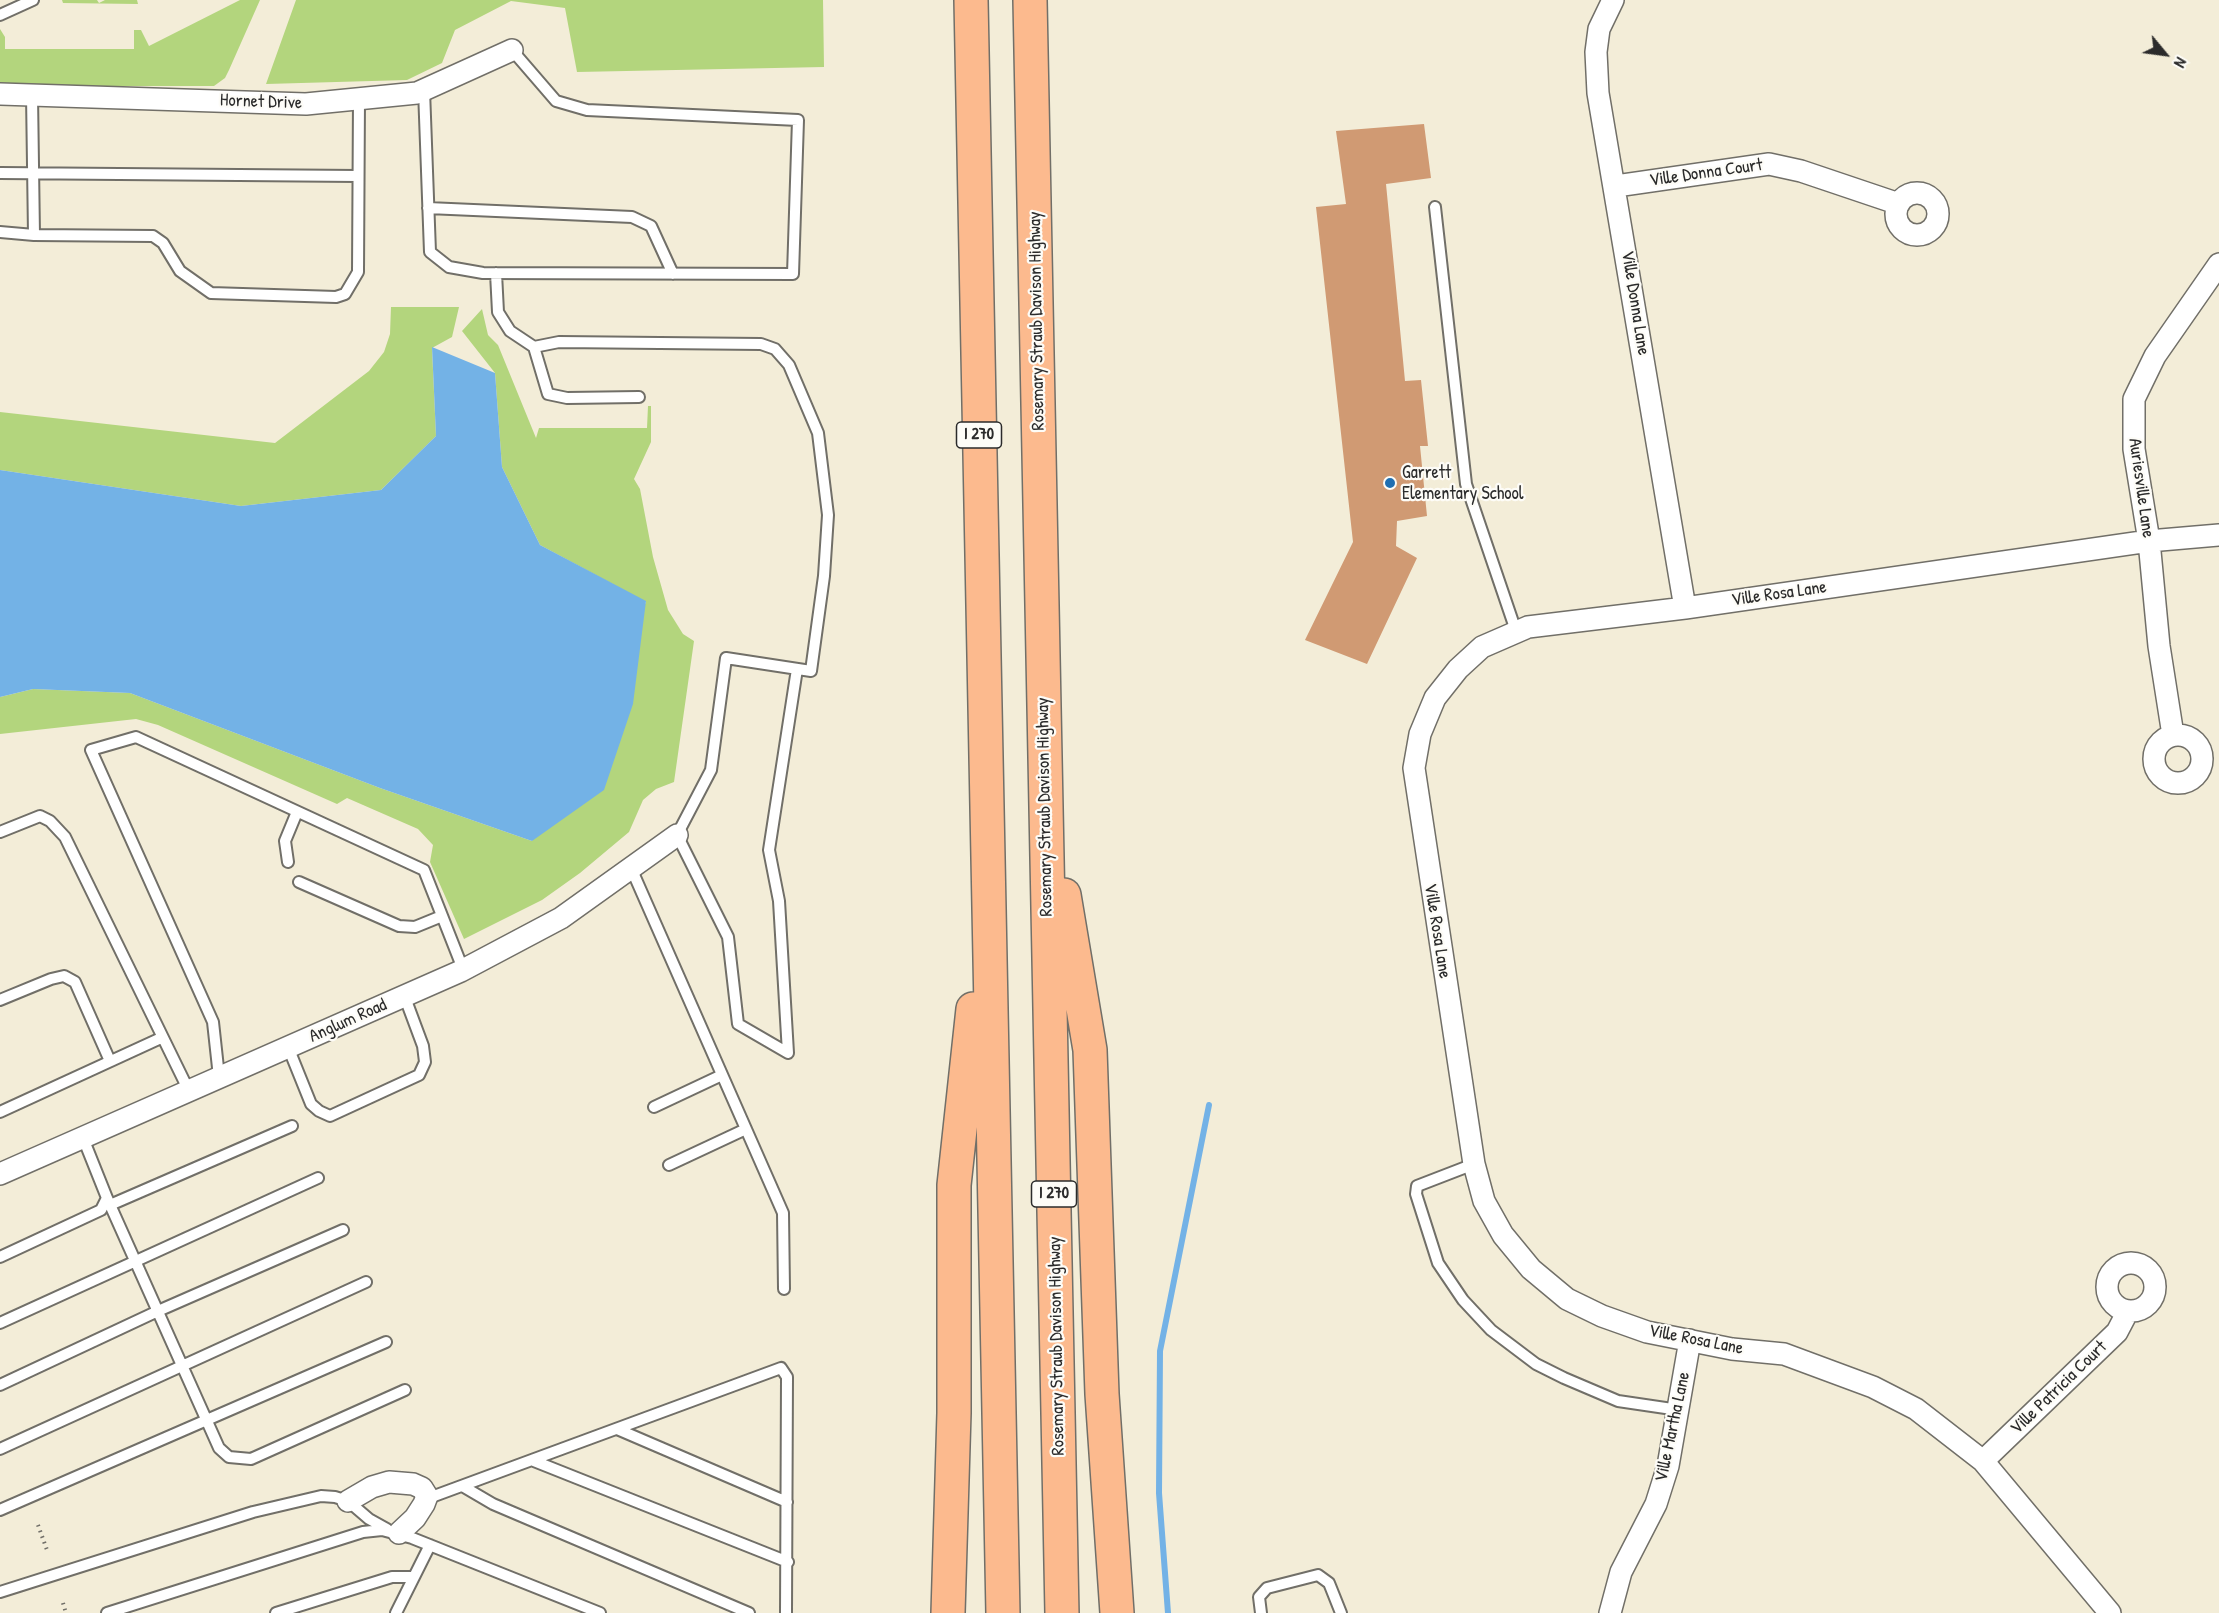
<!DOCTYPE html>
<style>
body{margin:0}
#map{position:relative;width:2219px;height:1613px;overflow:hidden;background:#f3edd8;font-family:"Patrick Hand",sans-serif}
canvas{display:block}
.north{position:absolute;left:2135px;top:24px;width:60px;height:60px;-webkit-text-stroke:4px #fdfcf7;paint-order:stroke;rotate:119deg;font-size:16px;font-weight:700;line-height:24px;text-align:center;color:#2b2b2b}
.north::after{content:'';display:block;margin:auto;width:21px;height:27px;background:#2b2b2b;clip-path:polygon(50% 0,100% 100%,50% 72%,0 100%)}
</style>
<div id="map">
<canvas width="2219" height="1613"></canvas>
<div class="north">N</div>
</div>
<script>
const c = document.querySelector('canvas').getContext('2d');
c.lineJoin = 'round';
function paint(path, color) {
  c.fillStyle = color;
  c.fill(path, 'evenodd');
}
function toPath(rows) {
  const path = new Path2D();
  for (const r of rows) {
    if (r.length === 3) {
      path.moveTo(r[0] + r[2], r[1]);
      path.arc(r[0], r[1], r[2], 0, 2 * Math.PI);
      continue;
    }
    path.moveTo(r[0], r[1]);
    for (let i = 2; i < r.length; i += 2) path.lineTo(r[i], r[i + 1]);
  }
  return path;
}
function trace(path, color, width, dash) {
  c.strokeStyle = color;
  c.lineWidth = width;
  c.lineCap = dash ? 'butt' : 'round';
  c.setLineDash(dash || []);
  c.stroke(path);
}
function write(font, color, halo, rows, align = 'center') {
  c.font = font + ' "Patrick Hand",sans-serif';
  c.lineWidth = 4.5;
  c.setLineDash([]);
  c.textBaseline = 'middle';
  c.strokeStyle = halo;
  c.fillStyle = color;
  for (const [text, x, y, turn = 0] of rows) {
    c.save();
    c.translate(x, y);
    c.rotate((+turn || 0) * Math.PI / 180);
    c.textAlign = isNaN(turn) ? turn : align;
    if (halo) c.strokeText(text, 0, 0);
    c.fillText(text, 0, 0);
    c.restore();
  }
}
const green = toPath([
 [62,0,97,0,99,3,105,0,137,0,138,4,63,3],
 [240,0,260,0,229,70,225,78,214,86,0,86,0,29,5,37,5,49,134,49,134,30,141,30,149,46],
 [296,0,823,0,824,67,577,72,565,8,511,1,455,30,442,63,407,80,266,84],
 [391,307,459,307,452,337,432,348,436,436,381,490,241,506,0,470,0,412,275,443,369,371,384,352,390,334],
 [482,309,488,335,498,345,536,438,539,428,647,428,648,406,651,406,651,442,634,479,640,489,653,557,668,610,683,634,694,641,674,782,656,789,643,800,629,832,580,873,542,900,464,939,430,862,433,845,418,829,347,798,337,804,158,725,136,719,0,734,0,697,33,689,130,693,380,788,532,841,646,602,540,545,502,467,495,373,462,331]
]);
const water = toPath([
 [432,347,495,373,502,467,540,545,646,601,633,704,604,790,532,841,380,788,130,693,33,689,0,697,0,470,241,506,381,490,436,436]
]);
const stream = toPath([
 [1168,1613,1159,1493,1160,1351,1209,1105]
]);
const building = toPath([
 [1424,124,1431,178,1386,184,1405,381,1421,380,1428,446,1420,446,1427,516,1397,521,1396,546,1417,558,1367,664,1305,640,1353,542,1316,207,1346,204,1336,131]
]);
const path = toPath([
 [38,1525,47,1550],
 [63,1603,66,1613]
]);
const service = toPath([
 [0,15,33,0],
 [424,90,430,252,449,267,483,273,793,274,798,120,587,110,556,101,512,50],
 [32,95,34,235,153,236,163,243,180,271,211,293,336,297,345,294,358,272,359,99],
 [0,173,358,176],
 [1435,207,1466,484,1516,631],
 [428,208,632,217,651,226,673,274],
 [0,232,34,235],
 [496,273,498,312,510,331,534,347,548,394,567,398,639,397],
 [534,347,559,342,761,344,775,349,789,365,818,433,828,515,824,576,811,671,726,658,711,770,677,835,728,937,738,1024,788,1053,779,901,769,850,797,669],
 [0,832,40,816,50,821,65,837,189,1091],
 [288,862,285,841,297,812],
 [631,868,783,1213,784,1289],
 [299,882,399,926,415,927,442,916],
 [0,1000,51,979,64,976,75,982,110,1061],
 [288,1047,311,1104,319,1111,330,1116,419,1075,425,1062,423,1046,404,995],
 [219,1077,213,1022,91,750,136,737,424,870,463,969],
 [654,1107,722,1075],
 [0,1112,161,1038],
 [1474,1164,1417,1186,1416,1194,1438,1263,1463,1300,1491,1330,1536,1364,1564,1378,1618,1401,1679,1410],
 [669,1165,746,1129],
 [107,1198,219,1448,229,1457,251,1459,405,1390],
 [110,1205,292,1126],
 [0,1257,101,1210,107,1198,83,1138],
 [0,1323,318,1178],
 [0,1385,158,1311,343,1230],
 [617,1429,787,1502],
 [0,1449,366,1282],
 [534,1461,788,1562],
 [464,1487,493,1504,749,1613],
 [426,1499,781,1368,787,1377,786,1613],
 [0,1510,386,1342],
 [0,1592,253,1512,321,1496,335,1497,348,1501,369,1519,387,1529],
 [107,1613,363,1532,382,1530,412,1538,600,1613],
 [276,1613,392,1577,413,1577],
 [396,1613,430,1545],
 [1261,1613,1259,1597,1267,1588,1318,1575,1329,1583,1341,1613]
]);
const minor = toPath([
 [1613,0,1599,29,1596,52,1598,93,1685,608],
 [0,94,306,104,417,93,512,50],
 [1616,186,1769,164,1801,171,1899,204],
 [1917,214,21],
 [2178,759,24],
 [2173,735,2159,646,2149,541,2134,449,2134,399,2155,356,2219,264],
 [0,1174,461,971,561,918,677,835],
 [2131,1287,24],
 [1983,1461,2117,1332,2128,1311],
 [348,1501,372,1487,389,1482,413,1484,422,1488,427,1496,424,1504,415,1518,399,1533],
 [1610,1613,1621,1572,1656,1504,1668,1466,1690,1340],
 [2110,1613,1983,1461,1916,1409,1873,1387,1784,1354,1732,1349,1647,1332,1602,1316,1567,1299,1531,1269,1503,1235,1484,1201,1474,1164,1414,768,1420,734,1435,698,1458,669,1482,647,1528,627,1685,608,2149,541,2219,535]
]);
const motorway = toPath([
 [971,0,1003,1613],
 [1030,0,1062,1613],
 [1064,895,1090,1050,1102,1394,1117,1613],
 [948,1613,954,1413,954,1185,973,1009]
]);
const markers = [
 [1390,483,6,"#1f6fb2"]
];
const shields = [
 [979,435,45],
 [1054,1194,45]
];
const shieldNames = [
 ["I 270",979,435],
 ["I 270",1054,1194]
];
const streetNames = [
 ["Hornet Drive",261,102,2],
 ["Ville Donna Court",1706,173,-8],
 ["Ville Donna Lane",1635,303,81],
 ["Rosemary Straub Davison Highway",1037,321,-91],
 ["Auriesville Lane",2141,488,82],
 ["Ville Rosa Lane",1779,594,-8],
 ["Rosemary Straub Davison Highway",1045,807,-91],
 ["Ville Rosa Lane",1437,931,81],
 ["Anglum Road",348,1021,-24],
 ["Ville Rosa Lane",1696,1340,11],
 ["Rosemary Straub Davison Highway",1057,1346,-91],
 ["Ville Patricia Court",2059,1388,-44],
 ["Ville Martha Lane",1673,1427,-78]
];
const poiNames = [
 ["Garrett",1402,473],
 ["Elementary School",1402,494]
];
paint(green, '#b3d57d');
paint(water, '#73b2e6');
trace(stream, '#73b2e6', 6);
paint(building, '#d09a73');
trace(service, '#716f68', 14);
trace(minor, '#716f68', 24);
trace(motorway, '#716f68', 36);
trace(path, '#716f68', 4, [1.5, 4.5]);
trace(service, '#fff', 10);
trace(minor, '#fff', 21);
trace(motorway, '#fcba8e', 33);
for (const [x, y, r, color] of markers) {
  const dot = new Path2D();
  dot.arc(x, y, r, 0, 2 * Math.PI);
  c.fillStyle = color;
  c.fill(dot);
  trace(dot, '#fdfcf7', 2);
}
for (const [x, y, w] of shields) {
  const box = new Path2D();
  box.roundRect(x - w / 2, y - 13, w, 26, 4.5);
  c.fillStyle = '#fdfcf7';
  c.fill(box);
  trace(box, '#2b2b2b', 1.5);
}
write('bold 16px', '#2b2b2b', null, shieldNames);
write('18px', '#2b2b2b', '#fdfcf7', streetNames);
write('18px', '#2b2b2b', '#fdfcf7', poiNames, 'left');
</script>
